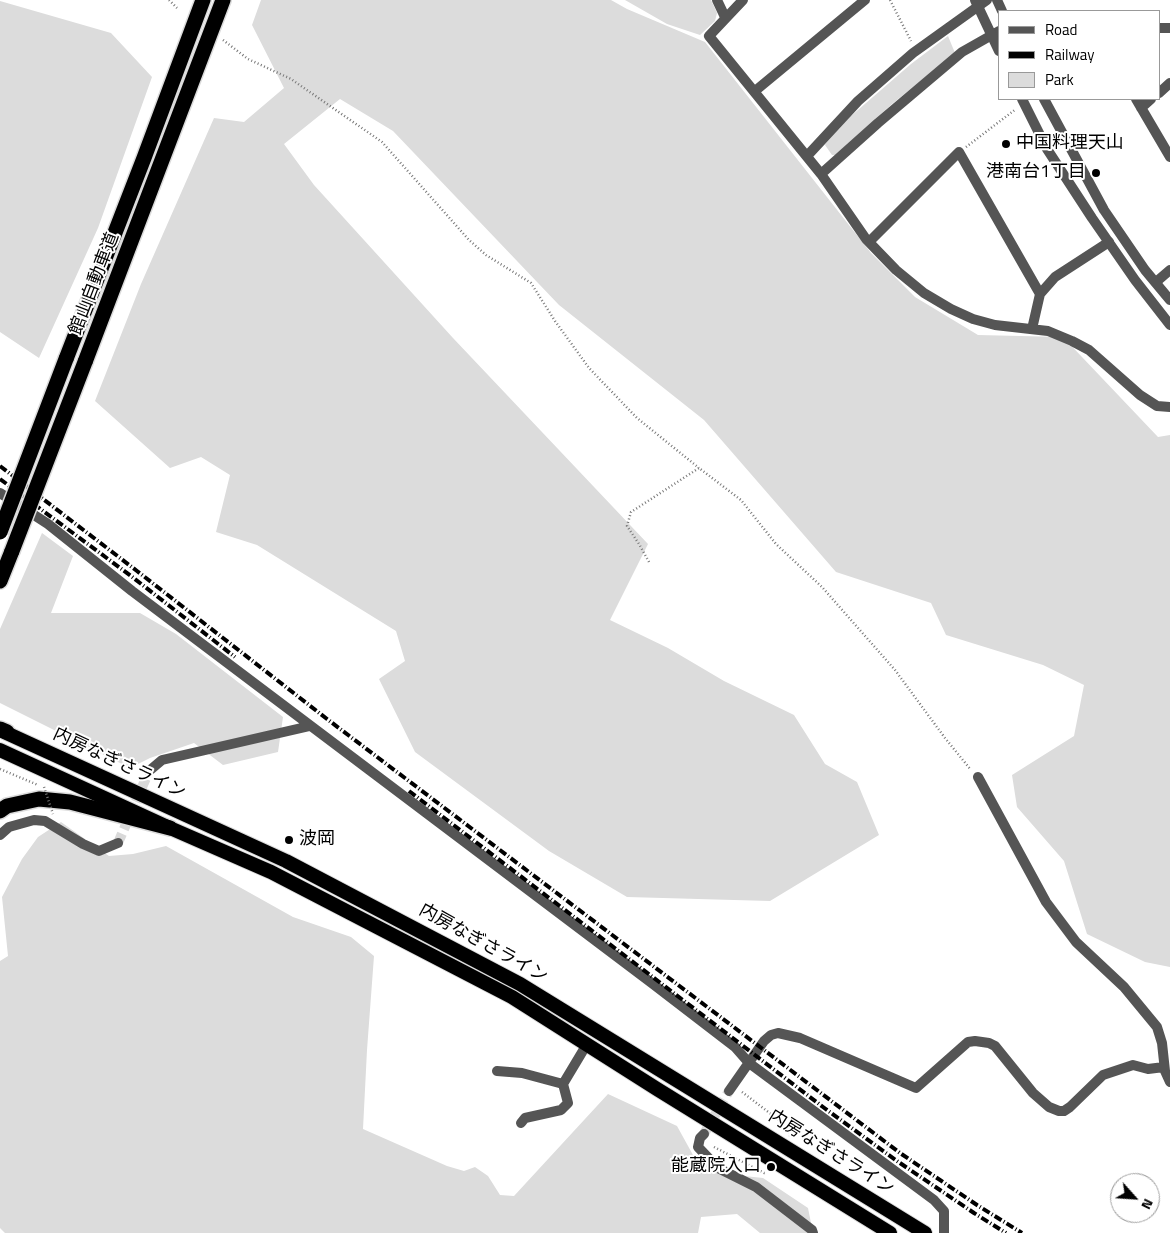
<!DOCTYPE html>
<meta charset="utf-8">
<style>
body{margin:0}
#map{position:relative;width:1170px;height:1233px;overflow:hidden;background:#fff;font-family:"Titillium Web",sans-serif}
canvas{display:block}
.legend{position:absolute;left:998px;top:10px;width:162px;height:90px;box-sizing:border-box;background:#fff;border:1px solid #999;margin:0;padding:6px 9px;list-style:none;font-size:15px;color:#000}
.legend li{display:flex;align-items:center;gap:10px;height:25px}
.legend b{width:25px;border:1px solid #999}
.north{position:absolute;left:1110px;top:1173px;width:50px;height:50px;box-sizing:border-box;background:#fff;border:1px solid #999;border-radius:50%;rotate:116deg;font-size:14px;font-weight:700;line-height:20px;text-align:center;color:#000}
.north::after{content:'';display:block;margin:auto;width:18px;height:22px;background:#000;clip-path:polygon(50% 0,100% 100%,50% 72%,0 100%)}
</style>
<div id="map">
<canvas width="1170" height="1233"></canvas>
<ul class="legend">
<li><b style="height:6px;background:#555"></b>Road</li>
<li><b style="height:6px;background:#000"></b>Railway</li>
<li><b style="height:14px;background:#dcdcdc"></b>Park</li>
</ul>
<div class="north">N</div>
</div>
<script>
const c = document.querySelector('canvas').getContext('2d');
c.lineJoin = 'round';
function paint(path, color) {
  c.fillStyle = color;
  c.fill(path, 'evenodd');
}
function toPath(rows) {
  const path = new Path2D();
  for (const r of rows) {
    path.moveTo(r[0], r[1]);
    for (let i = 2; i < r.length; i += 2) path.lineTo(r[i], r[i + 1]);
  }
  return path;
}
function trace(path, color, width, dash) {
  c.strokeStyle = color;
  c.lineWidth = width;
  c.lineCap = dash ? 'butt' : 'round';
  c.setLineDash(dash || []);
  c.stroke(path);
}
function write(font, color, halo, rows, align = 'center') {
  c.font = font + ' "Titillium Web","Noto Sans JP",sans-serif';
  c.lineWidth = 4;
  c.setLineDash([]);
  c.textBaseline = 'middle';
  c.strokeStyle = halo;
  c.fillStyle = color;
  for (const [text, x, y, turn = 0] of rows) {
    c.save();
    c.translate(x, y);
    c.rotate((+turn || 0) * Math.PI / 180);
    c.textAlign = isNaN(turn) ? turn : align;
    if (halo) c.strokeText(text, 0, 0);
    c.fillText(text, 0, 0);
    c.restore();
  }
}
const green = toPath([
 [261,0,611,0,627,9,705,42,871,253,915,297,978,335,1063,337,1158,437,1170,435,1170,967,1145,962,1087,934,1064,861,1017,807,1012,775,1074,736,1084,685,1043,665,946,635,931,603,836,572,704,420,559,305,393,131,340,99,284,144,314,185,453,338,648,544,610,620,668,648,724,681,794,715,825,764,857,782,879,835,770,901,627,897,549,851,415,752,379,679,405,661,396,631,257,545,216,532,230,475,201,457,170,468,95,401,141,284,214,118,244,122,284,88,252,25],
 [625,0,711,0,717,13,715,21,700,35,667,24],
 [0,1,111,33,152,77,98,228,39,358,0,332],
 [948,36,955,53,892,104,835,155,832,155,825,145,826,143,851,116,911,64],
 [42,533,73,556,51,613,140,613,176,634,283,717,278,752,223,765,194,743,150,758,130,768,0,703,0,629],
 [61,822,109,856,133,854,166,846,293,917,351,937,374,956,367,1050,363,1129,447,1166,464,1171,475,1167,488,1176,500,1195,514,1196,608,1094,677,1126,693,1155,744,1176,763,1178,808,1208,813,1233,760,1233,737,1214,701,1217,698,1233,5,1233,0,1228,0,961,8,956,2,897,22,859,38,837]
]);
const minorTunnel = toPath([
 [118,843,149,771],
 [704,1134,729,1091]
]);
const path = toPath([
 [169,0,177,8],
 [890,0,911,41],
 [223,40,248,59,291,79,382,142,469,240,486,255,531,283,555,321,589,368,637,418,699,468],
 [966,147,1016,109],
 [649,562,639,544,627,526,631,512,699,468,741,500,776,544,822,587,895,670,945,738,971,770],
 [0,769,38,785],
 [742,1092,788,1127,790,1136],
 [714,1147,764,1173,767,1173]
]);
const minor = toPath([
 [717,0,725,17],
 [743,0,709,36,821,174,866,239,896,270,924,293,951,309,973,319,995,325,1048,331,1072,341,1089,350,1140,395,1157,406,1170,407],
 [1159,28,1170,28],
 [755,91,865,0],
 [1159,93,1170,83],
 [1136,99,1170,157],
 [1141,108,1151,99],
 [807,156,858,101,913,53,987,0],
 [821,174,878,123,962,52,999,31],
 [869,242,959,152,1040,294],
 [1156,282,1170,270],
 [1032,329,1040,294,1055,277,1109,242],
 [0,493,48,524,132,591,653,984,735,1047,749,1063,934,1200,944,1211,944,1233],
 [149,771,162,760,310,726],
 [978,777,1046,902,1076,942,1124,987,1157,1027,1162,1043,1165,1071,1170,1082],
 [0,835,9,827,34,820,45,821,83,844,99,851,118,843],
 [497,1071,522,1073,563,1084],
 [729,1091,764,1041,771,1035,778,1033,800,1038,916,1088,968,1042,975,1041,989,1043,995,1046,1033,1093,1049,1107,1059,1111,1064,1111,1070,1107,1103,1075,1133,1065,1148,1069,1164,1067],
 [521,1123,525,1118,561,1110,568,1103,563,1084,587,1044],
 [704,1134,700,1138,698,1147,718,1168,756,1187,812,1230,813,1233]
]);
const tertiary = toPath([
 [975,0,999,51],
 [997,0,1002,11],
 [1022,99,1047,149,1092,218,1135,280,1170,325],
 [1044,99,1104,210,1145,270,1170,300]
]);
const trunk = toPath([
 [0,730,286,861,520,984,925,1233],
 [0,750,170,828,271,872,512,997,657,1089,890,1233]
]);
const motorway = toPath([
 [66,359,144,158,203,0],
 [85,362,223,0],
 [0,581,12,551],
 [0,729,7,732],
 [0,811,7,806,39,799,70,802,170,828]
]);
const rail = toPath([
 [0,466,137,571,327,719,900,1153,977,1205,1022,1233],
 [0,479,131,576,235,657],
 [409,791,823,1107,897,1161,974,1213,1006,1233]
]);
const pathBridge = toPath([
 [44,787,53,814]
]);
const motorwayBridge = toPath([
 [0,532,66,359],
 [12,551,85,362]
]);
const markers = [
 [1006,144,5,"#000"],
 [1096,173,5,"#000"],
 [289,840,5,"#000"],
 [771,1167,5,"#000"]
];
const poiNames = [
 ["中国料理天山",1016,144],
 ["港南台1丁目",1086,173,"right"],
 ["波岡",299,840],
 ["能蔵院入口",761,1167,"right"]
];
const streetNames = [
 ["館山自動車道",95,284,-69],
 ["内房なぎさライン",119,764,25],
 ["内房なぎさライン",483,944,29],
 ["内房なぎさライン",831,1153,32]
];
paint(green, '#dcdcdc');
trace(minorTunnel, '#d9d9d9', 10, [10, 5]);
trace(trunk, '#dbdbdb', 16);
trace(motorway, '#dbdbdb', 18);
trace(path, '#777', 2.5, [1, 2.5]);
trace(minor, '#555', 10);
trace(tertiary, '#555', 10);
trace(trunk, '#000', 14);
trace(motorway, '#000', 15);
trace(rail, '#000', 4, [8, 2.5, 1, 2.5]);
trace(motorwayBridge, '#dbdbdb', 18, []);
trace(pathBridge, '#777', 2.5, [1, 2.5]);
trace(motorwayBridge, '#000', 15);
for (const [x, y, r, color] of markers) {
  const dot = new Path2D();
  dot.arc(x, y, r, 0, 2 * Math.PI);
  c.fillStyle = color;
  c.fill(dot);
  trace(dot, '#fff', 2);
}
write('18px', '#000', '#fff', poiNames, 'left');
write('18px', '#000', '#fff', streetNames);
</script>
